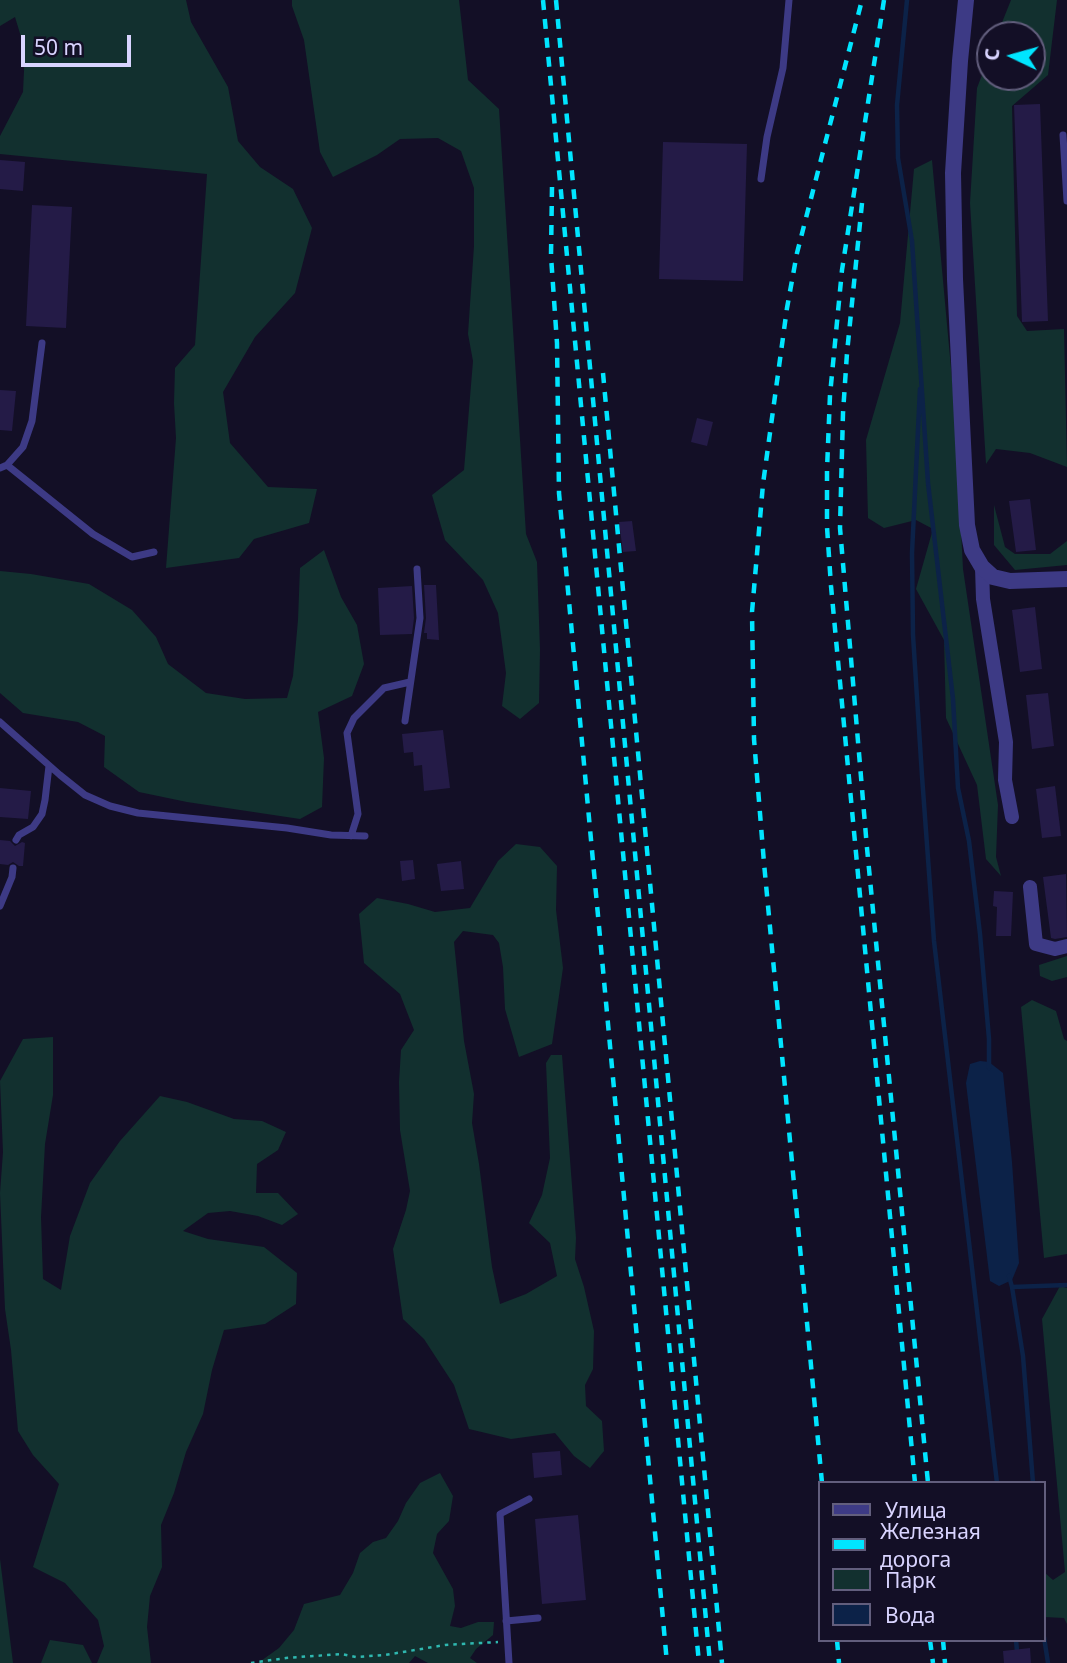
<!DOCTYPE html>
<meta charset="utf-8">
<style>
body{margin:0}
#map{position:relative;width:1067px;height:1663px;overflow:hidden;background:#130f26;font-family:"Noto Sans",sans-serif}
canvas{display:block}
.legend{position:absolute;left:818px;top:1481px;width:228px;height:161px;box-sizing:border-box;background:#130f26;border:2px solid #625e7d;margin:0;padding:9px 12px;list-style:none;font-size:21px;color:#d9d4ff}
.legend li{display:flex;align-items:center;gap:14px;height:35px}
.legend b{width:35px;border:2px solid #625e7d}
.north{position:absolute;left:976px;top:21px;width:70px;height:70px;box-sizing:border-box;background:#130f26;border:2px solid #625e7d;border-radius:50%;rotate:275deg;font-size:19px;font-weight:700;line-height:28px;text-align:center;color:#d9d4ff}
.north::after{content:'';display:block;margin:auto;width:24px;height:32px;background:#00e5ff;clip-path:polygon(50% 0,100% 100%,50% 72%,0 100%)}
.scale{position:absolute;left:21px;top:35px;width:110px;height:32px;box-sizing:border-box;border:4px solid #d9d4ff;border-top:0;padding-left:9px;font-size:21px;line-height:24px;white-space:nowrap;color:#d9d4ff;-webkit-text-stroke:5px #130f26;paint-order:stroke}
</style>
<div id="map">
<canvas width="1067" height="1663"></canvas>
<ul class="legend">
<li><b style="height:9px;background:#3d3a85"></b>Улица</li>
<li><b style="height:9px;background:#00e5ff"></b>Железная дорога</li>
<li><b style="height:19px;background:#12302f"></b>Парк</li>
<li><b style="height:19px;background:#0c2248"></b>Вода</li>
</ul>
<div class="north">С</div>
<div class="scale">50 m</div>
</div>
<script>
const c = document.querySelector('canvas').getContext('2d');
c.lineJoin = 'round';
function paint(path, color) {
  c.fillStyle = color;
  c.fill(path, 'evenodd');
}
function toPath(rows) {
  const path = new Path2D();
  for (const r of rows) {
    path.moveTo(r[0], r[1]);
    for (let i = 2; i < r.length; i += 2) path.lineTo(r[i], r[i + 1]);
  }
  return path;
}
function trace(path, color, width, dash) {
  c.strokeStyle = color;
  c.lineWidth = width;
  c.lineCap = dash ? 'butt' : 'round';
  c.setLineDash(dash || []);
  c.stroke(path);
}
const green = toPath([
 [0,0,186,0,191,22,228,87,238,141,260,167,293,189,312,228,295,293,255,337,223,392,230,443,268,487,317,489,309,523,254,539,239,558,166,568,176,438,174,403,175,368,195,345,207,174,0,154,0,136,23,92,25,50,15,17,0,26],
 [292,0,459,0,468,80,499,109,526,534,537,562,540,650,539,703,520,719,502,706,506,673,498,613,483,580,445,540,432,495,464,470,473,361,468,334,474,246,474,188,461,151,438,138,400,139,377,155,333,177,320,152,304,40,292,6],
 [1011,0,1057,0,1048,75,1012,106,1017,316,1027,331,1064,329,1067,467,1030,453,996,449,986,464,970,203,977,88,990,54,990,77,1032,77,1032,35,997,35],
 [932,160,955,412,963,569,998,805,996,857,1001,876,986,859,977,785,946,718,944,640,916,589,933,529,916,520,884,528,868,518,866,440,900,323,914,169],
 [994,505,1005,547,1015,554,1050,554,1067,541,1067,565,1015,570,994,545],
 [324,550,341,597,357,625,364,664,352,696,318,712,324,758,322,807,300,819,187,802,139,792,104,767,105,736,78,722,23,713,0,693,0,571,31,574,89,584,132,610,156,637,168,664,206,693,245,699,287,698,293,676,298,620,300,568],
 [516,844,540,847,557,866,556,910,563,968,552,1044,519,1057,505,1009,503,967,499,943,493,935,463,931,454,942,464,1041,474,1094,472,1123,479,1164,492,1267,500,1304,526,1294,557,1276,550,1243,529,1223,542,1195,550,1158,546,1063,551,1055,562,1055,576,1238,575,1259,584,1287,594,1331,593,1369,585,1385,586,1406,602,1421,604,1451,590,1468,574,1456,555,1433,511,1439,469,1429,454,1385,424,1339,403,1319,393,1249,406,1210,410,1191,400,1130,399,1082,401,1050,414,1030,400,994,364,963,359,914,377,898,408,904,435,912,470,908,498,861],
 [1067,956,1067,977,1052,981,1040,976,1039,965],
 [1032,1000,1056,1011,1064,1039,1067,1041,1067,1254,1044,1258,1021,1007],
 [53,1037,53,1095,45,1144,41,1217,43,1279,61,1290,70,1236,90,1183,120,1141,160,1096,187,1102,234,1119,262,1121,286,1132,278,1150,257,1164,256,1193,278,1193,298,1214,282,1225,258,1216,230,1211,208,1213,183,1231,208,1239,264,1247,297,1273,296,1304,265,1324,224,1330,212,1370,203,1414,186,1452,174,1493,161,1525,162,1567,150,1596,147,1627,151,1663,97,1663,104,1646,98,1620,65,1583,33,1567,59,1484,33,1455,18,1431,11,1350,5,1309,0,1193,3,1152,0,1081,23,1039],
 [1060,1286,1067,1288,1067,1624,1064,1618,1044,1617,1044,1572,1053,1580,1065,1572,1042,1319],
 [440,1473,453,1496,449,1521,437,1534,433,1553,453,1589,455,1606,450,1626,461,1628,478,1622,494,1622,493,1635,476,1649,470,1658,477,1663,428,1663,415,1656,409,1663,258,1663,279,1648,294,1630,304,1604,340,1595,353,1573,360,1553,373,1542,386,1538,398,1521,406,1503,420,1483],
 [0,1559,13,1663,0,1663],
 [50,1640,83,1645,92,1663,41,1663]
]);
const water = toPath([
 [980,1061,989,1062,1003,1073,1012,1162,1019,1263,1012,1280,999,1286,990,1281,966,1083,970,1064]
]);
const stream = toPath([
 [907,0,897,105,898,158,912,241,928,483,953,699,958,788,969,841,980,934,989,1039,989,1068],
 [920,389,912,553,913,635,922,776,934,941,997,1483],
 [1009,1276,1012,1287,1023,1356,1033,1483],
 [1012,1287,1067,1285],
 [1044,1637,1048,1663],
 [1016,1640,1018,1663]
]);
const building = toPath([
 [1040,104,1048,321,1022,322,1014,105],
 [663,142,747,144,743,281,659,279],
 [0,160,25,162,23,191,0,189],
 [32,205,72,207,66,328,26,326],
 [0,390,16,391,12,431,0,430],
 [697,418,713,422,707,446,691,442],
 [1030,499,1036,550,1016,552,1009,501],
 [632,521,636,551,623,552,619,522],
 [424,585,436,585,439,640,427,639,427,633,424,633,426,618],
 [412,586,414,618,412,634,380,635,378,588],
 [1035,607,1042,669,1020,672,1012,610],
 [1048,693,1054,746,1032,749,1026,695],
 [443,730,450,788,424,791,422,765,414,766,413,752,404,753,402,734],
 [1055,786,1061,836,1042,838,1036,789],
 [0,788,31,791,28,819,0,817],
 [0,840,10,841,15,846,22,842,25,843,23,866,19,866,13,862,8,865,0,864],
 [413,860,415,879,402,881,400,861],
 [461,861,464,889,441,891,437,864],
 [1066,874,1067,937,1055,939,1051,938,1043,877],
 [994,891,1013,892,1011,936,996,936,997,907,993,906],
 [560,1451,562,1475,534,1478,532,1453],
 [578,1515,586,1600,542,1604,535,1519],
 [1030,1648,1031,1663,1004,1663,1003,1651]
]);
const path = toPath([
 [251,1663,286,1658,341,1654,356,1657,385,1655,445,1645,498,1642]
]);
const service = toPath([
 [1063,135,1067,201],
 [761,179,767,137,783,68,789,0],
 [7,465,93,534,132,557,154,552],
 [0,468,7,465,23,447,32,421,42,343],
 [405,721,420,618,417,569],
 [0,722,60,775,85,795,110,806,138,813,287,828,331,835,365,836],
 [351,836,358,814,347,733,354,718,384,688,410,682],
 [16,840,19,835,33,827,42,814,45,800,49,766],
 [0,906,12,877,13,868],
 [506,1621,538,1618],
 [509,1663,500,1514,529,1499]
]);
const minor = toPath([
 [982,567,983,599,1006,742,1005,780,1012,817],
 [1030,887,1036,944,1055,949,1067,946]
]);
const tertiary = toPath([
 [966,0,960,61,953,173,955,279,967,525,972,550,982,567,993,577,1010,581,1067,579]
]);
const rail = toPath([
 [543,0,699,1663],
 [556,0,710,1663],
 [884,0,842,270,830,395,827,470,827,527,831,586,915,1483],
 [552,187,551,256,557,343,559,493,667,1663],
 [862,203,847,353,843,413,840,528,867,848,928,1483],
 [603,373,722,1663],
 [822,1483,764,863,754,739,752,612,763,484,787,308,797,253,862,0],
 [837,1640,839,1663],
 [930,1640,933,1663],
 [943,1640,945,1663]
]);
paint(green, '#12302f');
paint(water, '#0c2248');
trace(stream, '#0c2248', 4.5);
paint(building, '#241b47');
trace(path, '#2fb8b0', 2.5, [3.5, 5]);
trace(service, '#3d3a85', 7);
trace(minor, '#3d3a85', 14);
trace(tertiary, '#3d3a85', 16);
trace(rail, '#00e5ff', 4.5, [10, 9]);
</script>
